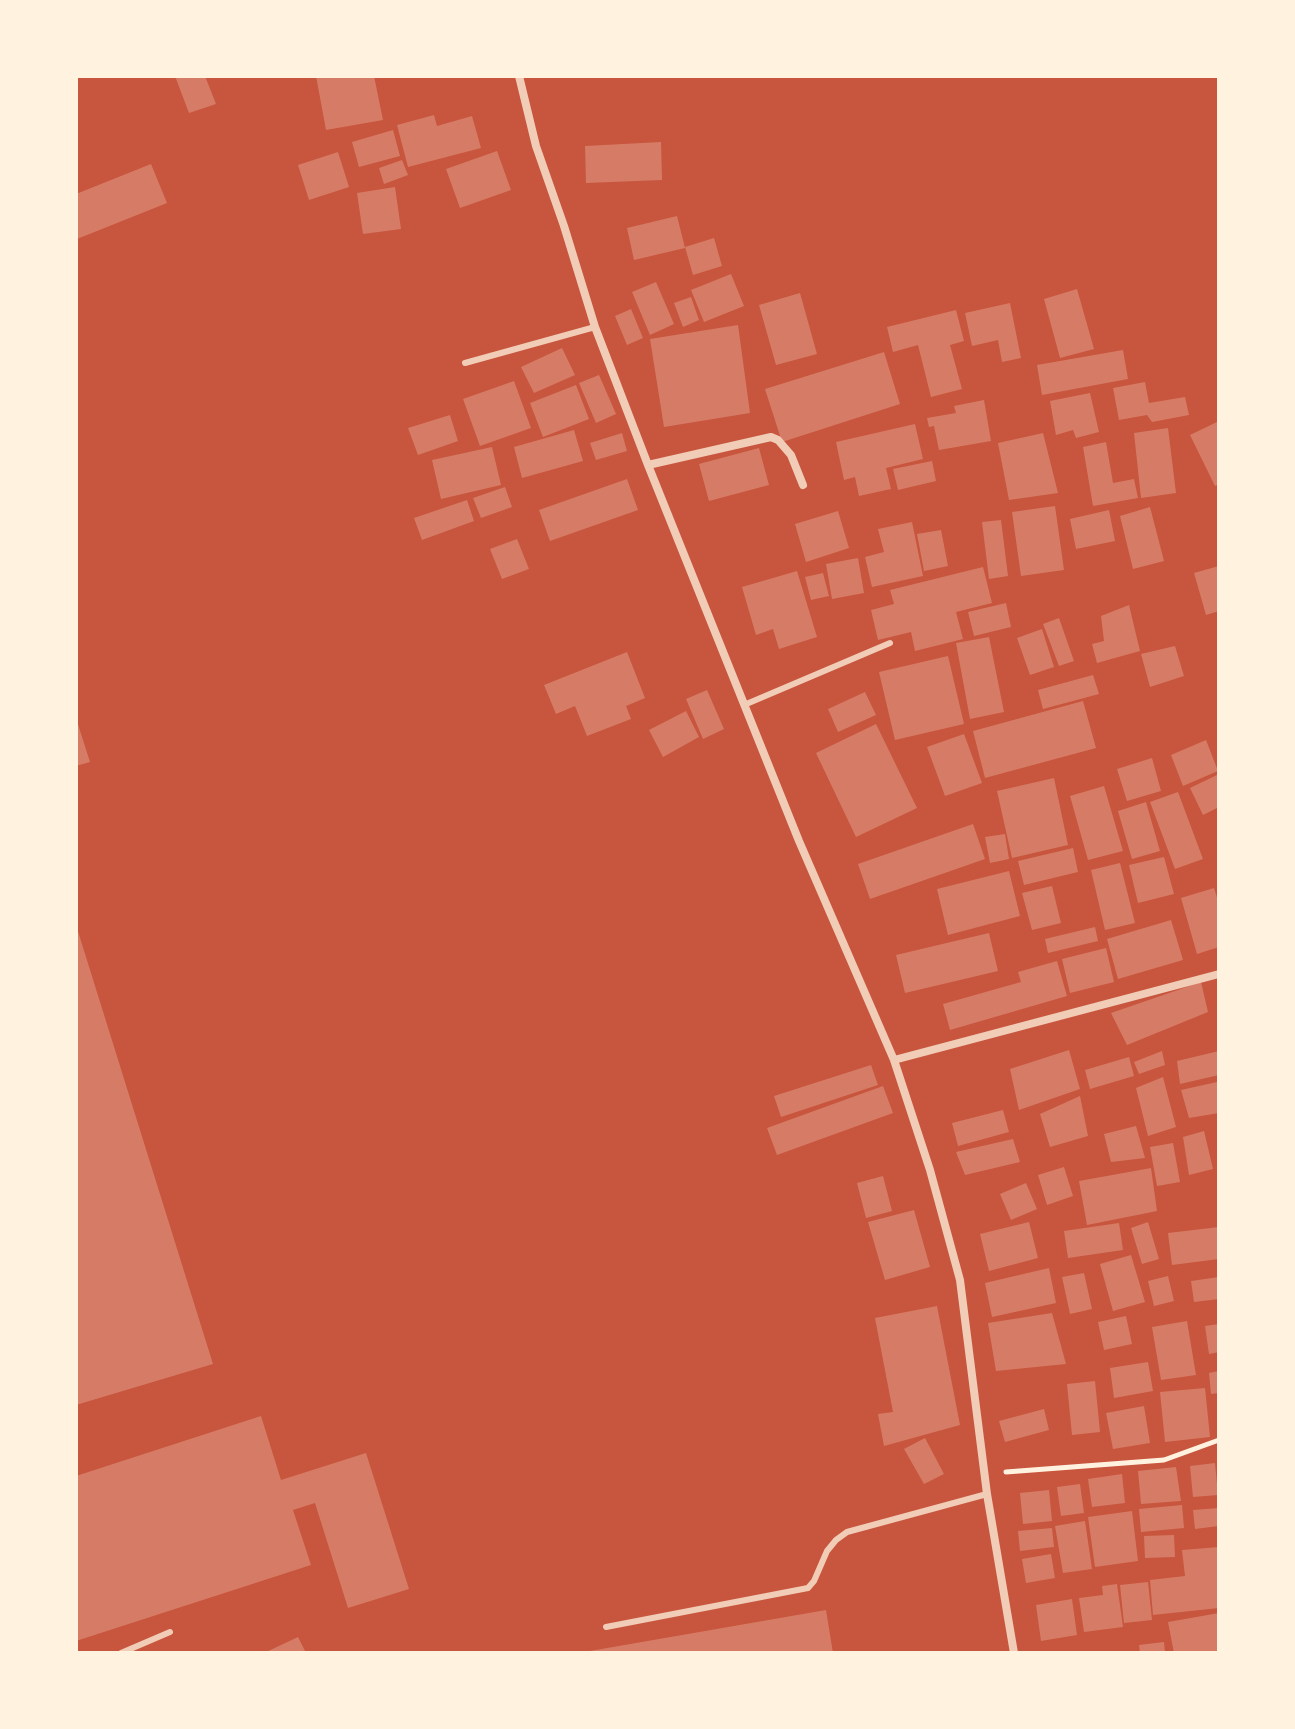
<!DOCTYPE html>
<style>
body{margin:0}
#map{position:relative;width:1295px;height:1729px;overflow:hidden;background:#c8553d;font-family:Rubik,sans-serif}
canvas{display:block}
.frame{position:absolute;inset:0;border:78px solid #fff3e0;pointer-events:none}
</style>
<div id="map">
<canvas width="1295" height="1729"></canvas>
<div class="frame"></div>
</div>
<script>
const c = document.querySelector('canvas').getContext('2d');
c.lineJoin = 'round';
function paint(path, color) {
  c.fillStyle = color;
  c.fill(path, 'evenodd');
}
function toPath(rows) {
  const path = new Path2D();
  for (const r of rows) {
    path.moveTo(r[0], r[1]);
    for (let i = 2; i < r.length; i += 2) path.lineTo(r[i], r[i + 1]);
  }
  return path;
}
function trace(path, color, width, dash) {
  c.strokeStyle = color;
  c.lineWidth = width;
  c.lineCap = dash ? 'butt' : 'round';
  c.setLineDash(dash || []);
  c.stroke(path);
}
const building = toPath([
 [175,76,205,76,216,104,189,113],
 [316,76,374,76,383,120,326,130],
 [434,115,437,126,472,116,481,148,408,167,397,125],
 [393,130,400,156,359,167,352,142],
 [661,142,662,180,586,183,585,146],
 [497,151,511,190,460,208,446,169],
 [338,152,349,187,309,200,298,165],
 [402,160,408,175,384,184,379,168],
 [151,164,167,203,77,239,76,194],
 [395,187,401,229,363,234,357,193],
 [677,216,685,248,634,260,627,228],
 [714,238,722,266,693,275,685,247],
 [731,274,744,306,704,322,691,290],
 [656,282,674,324,650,335,632,292],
 [1077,289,1094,349,1060,358,1044,299],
 [800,293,817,354,776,365,759,305],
 [691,297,699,320,683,327,674,303],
 [1010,303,1021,358,1002,362,998,340,972,346,965,313],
 [631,309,643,338,627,345,615,316],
 [956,310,964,341,950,345,962,389,931,397,918,345,893,352,887,327],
 [738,325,750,413,664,427,650,339],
 [562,348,575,375,534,393,521,367],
 [1123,350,1128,379,1042,395,1037,365],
 [884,352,900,404,782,442,765,389],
 [599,375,616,414,596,423,579,383],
 [514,381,531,428,480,446,463,399],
 [1145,382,1149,403,1185,397,1189,415,1152,422,1147,415,1119,420,1113,388],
 [576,385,589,419,543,437,530,403],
 [1090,393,1099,432,1076,438,1073,430,1056,435,1050,401],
 [984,400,991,441,939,450,934,426,929,427,927,418,956,413,954,406],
 [450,415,458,441,418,455,408,428],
 [1219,421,1219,484,1215,486,1190,435],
 [915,424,923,459,886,468,891,489,859,496,855,477,844,480,836,442],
 [1168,428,1176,493,1141,498,1134,433],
 [574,430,583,461,522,478,514,447],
 [622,433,627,451,596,460,590,443],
 [1043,433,1058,493,1009,500,998,443],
 [1106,442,1113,483,1134,479,1138,498,1093,506,1083,447],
 [492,447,501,485,441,499,432,460],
 [759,448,769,485,709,501,699,464],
 [932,461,936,481,898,490,893,469],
 [627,479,638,510,550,541,539,510],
 [505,487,512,507,481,518,473,498],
 [467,500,474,521,422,540,414,518],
 [1055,506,1064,570,1021,576,1012,512],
 [1150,507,1164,561,1133,569,1120,516],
 [1109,510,1115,541,1076,549,1070,519],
 [838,511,849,548,806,562,795,524],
 [1001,520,1008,576,989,579,982,522],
 [912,522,923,576,872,587,865,557,884,552,878,529],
 [941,530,948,566,924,571,917,534],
 [517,539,529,569,502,579,490,549],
 [858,558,864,593,832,599,826,564],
 [1219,566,1219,611,1206,615,1194,573],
 [983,567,992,603,956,612,963,639,915,651,911,632,878,640,871,610,894,604,890,590],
 [797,571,817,637,779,649,773,629,756,635,742,587],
 [823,573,829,596,811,600,805,577],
 [1006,603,1011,627,974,636,968,612],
 [1129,605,1140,651,1097,663,1092,644,1104,641,1101,616],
 [1059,618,1074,661,1059,666,1043,624],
 [1042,629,1054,667,1030,675,1017,638],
 [989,637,1004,712,970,719,956,643],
 [1175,646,1184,676,1150,687,1141,654],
 [627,652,645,698,626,706,631,719,587,736,575,706,556,714,544,685],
 [948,656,964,724,895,740,879,672],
 [1093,675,1099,694,1043,709,1038,690],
 [707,690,724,729,703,739,686,699],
 [865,692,876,715,838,732,828,709],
 [1083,701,1096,748,985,778,973,731],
 [686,711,699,737,663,757,649,730],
 [76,718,90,762,76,766],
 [876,724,917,808,856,837,816,753],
 [964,734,982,783,945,796,927,747],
 [1206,740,1218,771,1183,786,1171,755],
 [1152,758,1161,791,1127,801,1117,769],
 [1219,774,1219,807,1203,815,1190,788],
 [1054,778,1068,845,1012,858,997,791],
 [1104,786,1123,851,1088,860,1070,796],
 [1178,792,1203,859,1175,869,1150,802],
 [1146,802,1160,851,1132,859,1118,811],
 [973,824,985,859,870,899,858,864],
 [1005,834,1009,859,990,863,985,837],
 [1073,848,1078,872,1024,885,1018,861],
 [1164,857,1174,894,1138,903,1129,865],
 [1120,863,1135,923,1105,930,1091,870],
 [1009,871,1020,916,948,935,937,889],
 [1052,886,1061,923,1032,930,1022,893],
 [1214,888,1219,904,1219,947,1197,954,1181,898],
 [1171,920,1183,960,1118,979,1107,939],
 [76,925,213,1364,76,1405],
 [1095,927,1098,941,1048,953,1045,939],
 [989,933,998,971,905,993,896,955],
 [1106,948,1114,982,1070,993,1062,959],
 [1057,961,1067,996,950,1030,943,1004,1021,982,1018,972],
 [1201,982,1208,1012,1127,1045,1111,1013],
 [1069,1050,1080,1089,1019,1110,1010,1069],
 [1162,1051,1165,1065,1139,1074,1134,1062],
 [1219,1051,1219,1075,1180,1084,1177,1061],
 [1129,1057,1134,1076,1090,1089,1085,1070],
 [871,1065,878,1085,781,1117,774,1096],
 [1163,1077,1176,1127,1148,1136,1136,1088],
 [1217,1082,1219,1113,1189,1118,1181,1090],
 [883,1086,893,1113,777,1155,767,1128],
 [1080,1096,1088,1136,1050,1147,1040,1114],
 [1003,1110,1009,1132,958,1146,952,1123],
 [1136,1126,1145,1158,1111,1162,1104,1134],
 [1204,1131,1213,1169,1189,1175,1183,1137],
 [1013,1139,1020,1162,965,1175,956,1152],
 [1173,1143,1180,1182,1157,1186,1150,1147],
 [1064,1167,1073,1196,1047,1205,1038,1175],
 [1151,1168,1157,1211,1087,1225,1079,1181],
 [883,1176,892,1211,866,1218,857,1183],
 [1026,1183,1037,1209,1011,1220,1000,1194],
 [914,1210,930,1267,885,1280,868,1222],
 [1029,1222,1038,1258,989,1271,980,1234],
 [1148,1222,1159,1259,1142,1264,1131,1228],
 [1119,1223,1123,1250,1068,1258,1064,1231],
 [1219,1227,1219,1259,1172,1265,1168,1233],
 [1131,1255,1145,1302,1113,1311,1100,1264],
 [1049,1268,1056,1303,992,1317,985,1283],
 [1084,1273,1092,1309,1070,1314,1062,1277],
 [1168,1276,1174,1301,1154,1306,1148,1281],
 [1219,1277,1219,1299,1194,1302,1191,1281],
 [937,1306,960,1425,884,1446,878,1414,893,1412,875,1318],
 [1052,1313,1066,1364,996,1371,988,1323],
 [1126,1316,1132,1344,1104,1350,1098,1322],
 [1187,1321,1196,1375,1161,1380,1152,1327],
 [1219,1324,1219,1352,1209,1354,1205,1326],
 [1148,1362,1153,1391,1114,1398,1110,1368],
 [1219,1371,1219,1393,1211,1394,1209,1373],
 [1095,1381,1100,1432,1072,1435,1067,1384],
 [1205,1388,1210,1437,1165,1442,1160,1392],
 [1144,1406,1150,1443,1113,1449,1106,1413],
 [1044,1409,1049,1430,1005,1442,999,1421],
 [261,1416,281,1480,366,1453,409,1589,348,1608,315,1503,293,1510,311,1565,76,1641,76,1476],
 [925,1438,944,1474,924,1484,904,1449],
 [1215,1463,1218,1495,1193,1497,1190,1466],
 [1176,1467,1181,1501,1141,1504,1138,1471],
 [1122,1474,1125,1503,1092,1507,1088,1479],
 [1080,1484,1084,1513,1061,1516,1057,1487],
 [1049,1490,1052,1521,1023,1524,1020,1493],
 [1182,1505,1184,1528,1141,1532,1139,1509],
 [1219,1508,1219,1526,1195,1529,1193,1510],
 [1132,1511,1138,1561,1095,1567,1088,1517],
 [1085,1521,1092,1569,1063,1573,1055,1526],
 [1052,1528,1054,1547,1020,1551,1018,1531],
 [1174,1535,1175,1557,1145,1558,1144,1536],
 [1219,1547,1219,1608,1153,1615,1150,1580,1185,1576,1182,1550],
 [1051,1554,1055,1578,1026,1583,1022,1559],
 [1148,1582,1152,1620,1124,1623,1120,1585],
 [1117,1584,1123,1627,1084,1632,1079,1598,1103,1595,1102,1586],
 [1072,1599,1077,1635,1041,1641,1036,1605],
 [826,1610,833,1653,590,1653,590,1651],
 [1219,1613,1219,1653,1174,1653,1168,1622],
 [298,1637,306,1653,264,1653],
 [1164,1642,1165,1653,1140,1653,1139,1645]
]);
const path = toPath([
 [1006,1472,1164,1460,1219,1440]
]);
const service = toPath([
 [465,363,595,327],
 [744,705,890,643],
 [606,1627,808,1588,814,1581,827,1551,836,1540,847,1532,987,1494],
 [121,1653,170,1632]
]);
const minor = toPath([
 [519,76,536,146,564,226,595,327,648,465,799,841,894,1060,930,1170,960,1280,987,1494,1014,1653],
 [648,465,771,437,778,440,791,455,803,485],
 [894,1060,1219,974]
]);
paint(building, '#d67c66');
trace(path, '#fff3e0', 5);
trace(service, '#f1ccb7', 6);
trace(minor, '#f1ccb7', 8);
</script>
